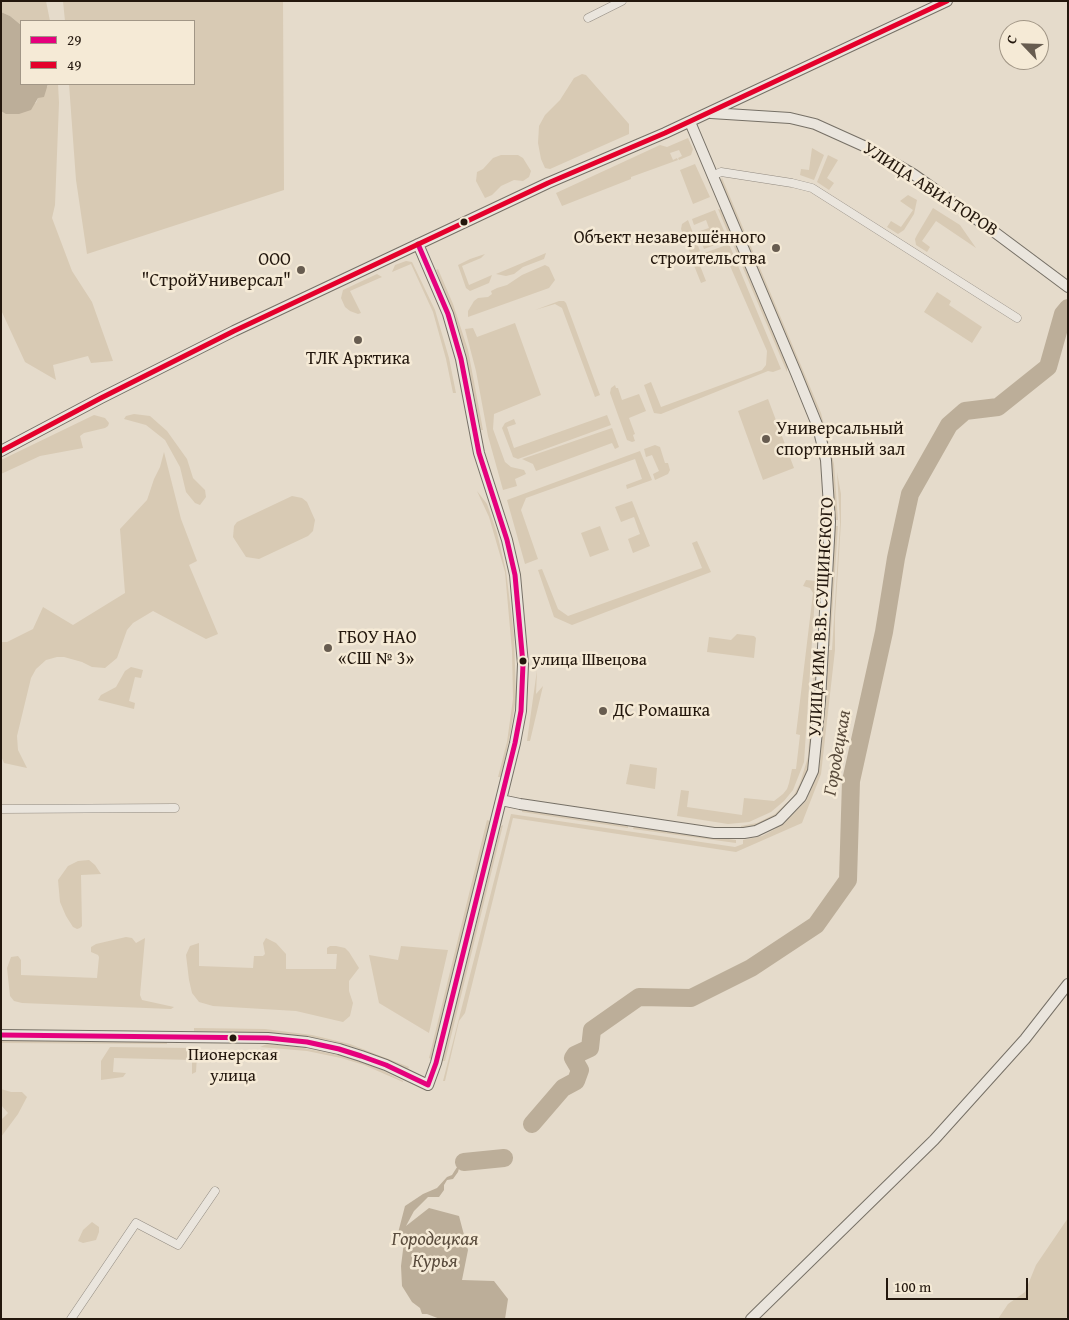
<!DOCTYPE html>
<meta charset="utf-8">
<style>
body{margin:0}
#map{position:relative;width:1069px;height:1320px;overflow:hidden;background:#e5dbcb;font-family:"Gentium Book Plus",serif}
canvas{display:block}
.frame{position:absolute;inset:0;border:2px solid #23170d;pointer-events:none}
.legend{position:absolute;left:20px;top:20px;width:175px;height:65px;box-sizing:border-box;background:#f5ead6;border:1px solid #a19686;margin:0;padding:6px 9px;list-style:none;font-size:15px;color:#23170d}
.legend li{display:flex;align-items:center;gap:10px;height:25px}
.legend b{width:25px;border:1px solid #a19686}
.north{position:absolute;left:999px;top:20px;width:50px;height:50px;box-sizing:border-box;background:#f5ead6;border:1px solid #a19686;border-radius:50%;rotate:294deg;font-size:14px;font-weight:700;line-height:20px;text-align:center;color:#23170d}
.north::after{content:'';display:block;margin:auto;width:18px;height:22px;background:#675c50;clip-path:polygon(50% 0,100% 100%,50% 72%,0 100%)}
.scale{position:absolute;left:886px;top:1278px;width:142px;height:22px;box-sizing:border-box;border:2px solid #23170d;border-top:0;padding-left:6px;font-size:15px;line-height:18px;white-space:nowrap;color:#23170d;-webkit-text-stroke:4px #f5ead6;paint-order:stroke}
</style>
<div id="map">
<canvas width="1069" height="1320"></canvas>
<div class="frame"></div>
<ul class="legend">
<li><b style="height:6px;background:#e5007d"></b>29</li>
<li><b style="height:6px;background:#e4002b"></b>49</li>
</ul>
<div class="north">С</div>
<div class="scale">100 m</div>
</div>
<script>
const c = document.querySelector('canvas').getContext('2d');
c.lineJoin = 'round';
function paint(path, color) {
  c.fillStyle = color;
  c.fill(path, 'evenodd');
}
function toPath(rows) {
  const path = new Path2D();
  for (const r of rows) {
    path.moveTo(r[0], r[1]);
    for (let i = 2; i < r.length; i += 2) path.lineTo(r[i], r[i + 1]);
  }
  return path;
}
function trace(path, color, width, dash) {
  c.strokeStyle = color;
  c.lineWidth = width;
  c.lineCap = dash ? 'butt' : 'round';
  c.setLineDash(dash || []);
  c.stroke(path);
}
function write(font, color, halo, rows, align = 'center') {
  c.font = font + ' "Gentium Book Plus",serif';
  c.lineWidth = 5;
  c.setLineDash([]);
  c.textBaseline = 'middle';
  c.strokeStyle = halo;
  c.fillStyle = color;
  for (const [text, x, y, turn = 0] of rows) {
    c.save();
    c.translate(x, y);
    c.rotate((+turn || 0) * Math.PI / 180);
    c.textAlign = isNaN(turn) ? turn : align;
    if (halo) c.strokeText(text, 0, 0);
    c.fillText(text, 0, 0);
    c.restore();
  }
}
const green = toPath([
 [1,1,46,1,50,21,21,21,21,25,10,16,1,12],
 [63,1,283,1,284,190,87,254,76,180,69,84,194,84,194,21,65,21],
 [582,74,586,75,629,124,629,134,550,169,545,168,541,159,538,143,539,126,545,115,560,100,574,78],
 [48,84,58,84,59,103,55,205,52,218,72,271,92,302,113,361,91,363,88,356,53,365,56,380,25,362,1,310,1,111,36,103,38,98,48,86],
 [688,138,693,149,691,155,679,160,678,158,682,156,679,150,670,153,673,160,677,158,678,160,631,177,631,179,562,206,556,193,660,145,667,147],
 [812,148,824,155,814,180,800,175,801,169,809,170],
 [501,155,518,155,523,158,531,171,529,177,523,181,514,180,501,186,492,195,485,198,476,181,477,172,483,169,493,158],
 [828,155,838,160,827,178,834,183,829,190,817,182],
 [695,164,710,197,693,204,680,170],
 [722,178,821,413,834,464,838,520,835,520,832,465,819,414,720,182],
 [908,195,917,200,914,214,904,230,898,234,887,227,891,221,901,227,913,210,900,201],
 [933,208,960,225,976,248,936,221,922,241,930,247,927,252,916,245,915,239,917,235],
 [718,209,722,210,787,364,787,372],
 [715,210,728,240,704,249,702,244,704,243,705,245,714,241,711,233,702,236,703,240,701,241,697,232,709,228,706,220,694,225,692,219],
 [688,220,700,251,691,255,681,229,682,224],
 [729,244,781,369,773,372,768,371,661,414,654,413,644,385,651,382,661,407,762,370,766,365,767,351,727,259,718,257,699,263,706,281,701,283,691,258],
 [546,253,544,259,523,267,514,274,506,276,496,274],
 [485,254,481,258,462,266,469,285,492,275,489,283,470,291,466,288,458,265,470,259],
 [406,261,412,262,413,264,435,310,449,358,456,393,453,393,446,359,433,312,411,264,392,272,395,265],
 [545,265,549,267,555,280,549,288,468,317,468,311,474,301,478,298,488,297,492,294,491,291,497,288,507,285,522,275],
 [438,269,453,304,468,350,483,430,481,430,465,351,458,326,436,270],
 [377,274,382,277,350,291,361,313,358,314,350,311,345,307,341,298,343,290],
 [937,292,951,301,949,305,982,327,972,343,924,312],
 [559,301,564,301,566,303,600,395,595,397,562,308,555,304,535,310],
 [515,323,541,395,494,414,493,429,505,462,511,467,524,470,526,474,515,479,517,486,503,490,488,436,476,371,465,329,473,328,477,337],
 [615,385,616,388,618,388,622,400,639,394,646,411,629,418,635,434,633,435,635,441,632,442,627,440,610,393,611,388],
 [768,399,794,468,763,480,738,411],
 [134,414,150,416,167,431,187,459,193,478,205,490,206,497,200,505,195,503,186,492,180,467,165,440,146,425,124,419,126,416],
 [94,415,105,418,109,423,108,426,105,428,84,433,80,436,83,448,40,456,1,474,1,460],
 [607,415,611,425,518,459,513,457,512,454,502,428,505,423,514,419,516,424,507,427,514,448],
 [612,428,619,447,615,449,612,443,536,471,533,464,522,459],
 [655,445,660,447,665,463,668,463,670,470,668,474,655,480,653,474,659,471,652,455,646,457,644,449],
 [640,451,652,480,627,489,626,485,642,479,635,459,526,498,521,510,538,559,525,564,507,500],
 [164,452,181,519,197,561,189,565,218,634,206,639,153,611,133,623,127,630,117,658,105,668,92,667,82,662,64,657,57,657,46,660,36,669,31,678,17,736,18,750,27,768,4,763,1,756,1,642,7,642,33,629,43,607,73,625,125,593,120,529,147,500,154,479,160,467],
 [837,472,841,494,841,522,835,617,835,650,821,774,802,823,736,852,513,818,465,1013,459,1021,445,1081,443,1081,511,814,735,847,743,844,743,840,762,836,775,829,786,821,806,801,818,773,828,650,832,650,840,523],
 [477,491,487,504,497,533,506,571,514,635,516,698,510,735,501,777,498,777,507,742,513,699,512,651,505,572,489,517],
 [292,496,302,498,307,502,315,520,313,531,308,536,259,559,246,557,233,537,234,526,237,522],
 [632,501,650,546,633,553,628,539,640,534,634,517,621,522,615,507],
 [600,526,609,550,590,557,581,533],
 [835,526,838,526,830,646,828,646],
 [697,541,711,572,572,625,554,617,538,570,542,569,558,609,568,616,702,568,692,543],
 [806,580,816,581,804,762,793,790,784,801,771,812,749,822,728,824,677,816,681,790,689,791,687,807,742,815,744,798,774,801,783,794,787,789,789,783,792,769,796,769,800,735,796,734,813,593,810,588,803,586],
 [737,634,754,636,756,638,754,658,707,652,709,637,731,640],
 [815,650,818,651,813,715,808,769,805,779,798,793,786,808,775,816,758,825,741,828,741,826,757,823,775,814,793,797,800,783,808,757],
 [131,667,143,670,141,678,135,677,129,701,135,703,134,709,98,700,101,695,116,687,125,671],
 [537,670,536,694,543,686,530,741,527,741],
 [630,764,657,768,655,789,626,784],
 [522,810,628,825,628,828,522,812],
 [487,820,490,821,431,1059,429,1058],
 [503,825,445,1061,442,1061,501,826],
 [634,826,736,840,736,843,633,829],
 [89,860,95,865,101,874,81,875,82,926,80,928,77,929,73,927,66,916,60,902,58,880,68,866,78,861],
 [126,937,132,938,136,943,145,938,140,995,142,1000,174,1007,171,1009,22,1003,14,1001,10,996,7,968,11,957,18,956,21,960,21,975,97,978,99,957,98,955,91,952,91,947,96,944],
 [266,938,276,943,286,954,286,969,336,969,337,954,327,954,327,948,330,946,336,946,345,948,349,952,359,968,349,981,349,991,353,1003,350,1016,343,1022,296,1011,213,1006,199,1002,192,993,189,980,186,955,190,946,199,943,199,966,253,968,254,956,263,956,265,954,263,943],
 [401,946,448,950,429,1033,379,1003,369,955,398,960],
 [194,1028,265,1029,312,1035,350,1044,409,1067,408,1069,357,1048,327,1040,279,1033,194,1031],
 [1,1040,167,1042,167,1044,1,1043],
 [267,1044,298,1047,344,1056,380,1069,403,1081,403,1082,364,1065,341,1058,307,1051,260,1047],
 [110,1047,190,1048,197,1055,196,1072,192,1074,192,1060,114,1058,113,1072,126,1073,123,1077,101,1080,101,1061],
 [1,1089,11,1092,22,1092,27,1097,18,1114,1,1137,1,1120,8,1113,1,1105],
 [1068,1218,1068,1316,1065,1319,998,1319,1008,1304,1025,1292,1036,1265],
 [92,1222,99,1227,99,1232,96,1240,83,1243,78,1241,83,1230]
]);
const water = toPath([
 [1,12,10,16,21,25,21,84,48,84,44,97,38,98,31,110,19,114,6,114,1,111],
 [464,1162,460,1165,458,1172,453,1179,447,1180,444,1185,444,1190,439,1197,428,1197,414,1211,406,1226,429,1208,459,1216,468,1250,462,1280,494,1281,508,1299,505,1319,440,1319,427,1314,422,1314,420,1308,412,1302,402,1286,401,1266,404,1242,398,1233,405,1206,423,1194,437,1188,447,1177,452,1175,459,1164]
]);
const river = toPath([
 [532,1124,563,1088,576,1081,580,1070,573,1058,575,1055,590,1048,592,1030,639,997,691,998,751,968,816,925,848,880,851,781,884,632,896,558,910,494,949,425,965,411,998,407,1048,367,1063,314,1068,308],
 [464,1162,504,1158]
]);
const street = toPath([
 [588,18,622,1],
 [712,176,721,172,792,183,812,188,1017,318],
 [1,809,175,808],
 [71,1319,136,1223,178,1245,215,1191]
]);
const secondary = toPath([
 [711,113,790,118,815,124,866,147,913,174,989,228,1068,287],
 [1,451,101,398,234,331,548,183,665,133,947,1],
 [501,800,520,804,714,833,744,833,756,831,779,820,801,797,813,771,820,701,830,522,826,460,818,427,796,373,690,122],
 [1,1035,268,1038,307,1042,339,1049,361,1056,386,1065,428,1085,436,1063,515,743,521,711,523,664,515,575,507,540,479,453,461,359,448,314,418,244],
 [751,1319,934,1140,1025,1039,1068,984]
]);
const bus1 = toPath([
 [1,1035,268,1038,307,1042,339,1049,361,1056,386,1065,428,1085,436,1063,515,743,521,711,523,664,515,575,507,540,479,453,461,359,448,314,418,244]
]);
const bus2 = toPath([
 [1,451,101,398,234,331,548,183,665,133,947,1]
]);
const markers = [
 [464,222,4.5,"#23170d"],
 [776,248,5,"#675c50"],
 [301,270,5,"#675c50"],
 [358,340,5,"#675c50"],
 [766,439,5,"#675c50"],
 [328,648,5,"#675c50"],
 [523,661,4.5,"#23170d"],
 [603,711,5,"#675c50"],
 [233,1038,4.5,"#23170d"]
];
const busNames = [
 ["улица Швецова",532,661],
 ["Пионерская",233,1056,"center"],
 ["улица",233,1077,"center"]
];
const streetNames = [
 ["УЛИЦА АВИАТОРОВ",930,190,33],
 ["УЛИЦА ИМ. В.В. СУЩИНСКОГО",822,617,-87]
];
const poiNames = [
 ["Объект незавершённого",766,238,"right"],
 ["строительства",766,259,"right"],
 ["ООО",291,260,"right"],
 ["\"СтройУниверсал\"",291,281,"right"],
 ["ТЛК Арктика",358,359,"center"],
 ["Универсальный",776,429],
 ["спортивный зал",776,450],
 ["ГБОУ НАО",338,638],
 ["«СШ № 3»",338,659],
 ["ДС Ромашка",613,711]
];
const waterNames = [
 ["Городецкая",838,753,-80],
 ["Городецкая",435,1240],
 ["Курья",435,1262]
];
paint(green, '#d8cab4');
paint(water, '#bcae99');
trace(river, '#bcae99', 18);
trace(street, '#918a80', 9);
trace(secondary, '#767066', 12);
trace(street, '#eae5dd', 8);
trace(secondary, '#eae5dd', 10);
trace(bus1, '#e5007d', 5);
trace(bus2, '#e4002b', 5);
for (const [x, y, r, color] of markers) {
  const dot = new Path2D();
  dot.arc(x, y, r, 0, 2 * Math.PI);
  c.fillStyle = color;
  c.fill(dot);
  trace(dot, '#f5ead6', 2);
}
write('17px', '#23170d', '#f5ead6', busNames, 'left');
write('18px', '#23170d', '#f5ead6', streetNames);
write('18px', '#23170d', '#f5ead6', poiNames, 'left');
write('italic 19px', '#594b3c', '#f5ead6', waterNames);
</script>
